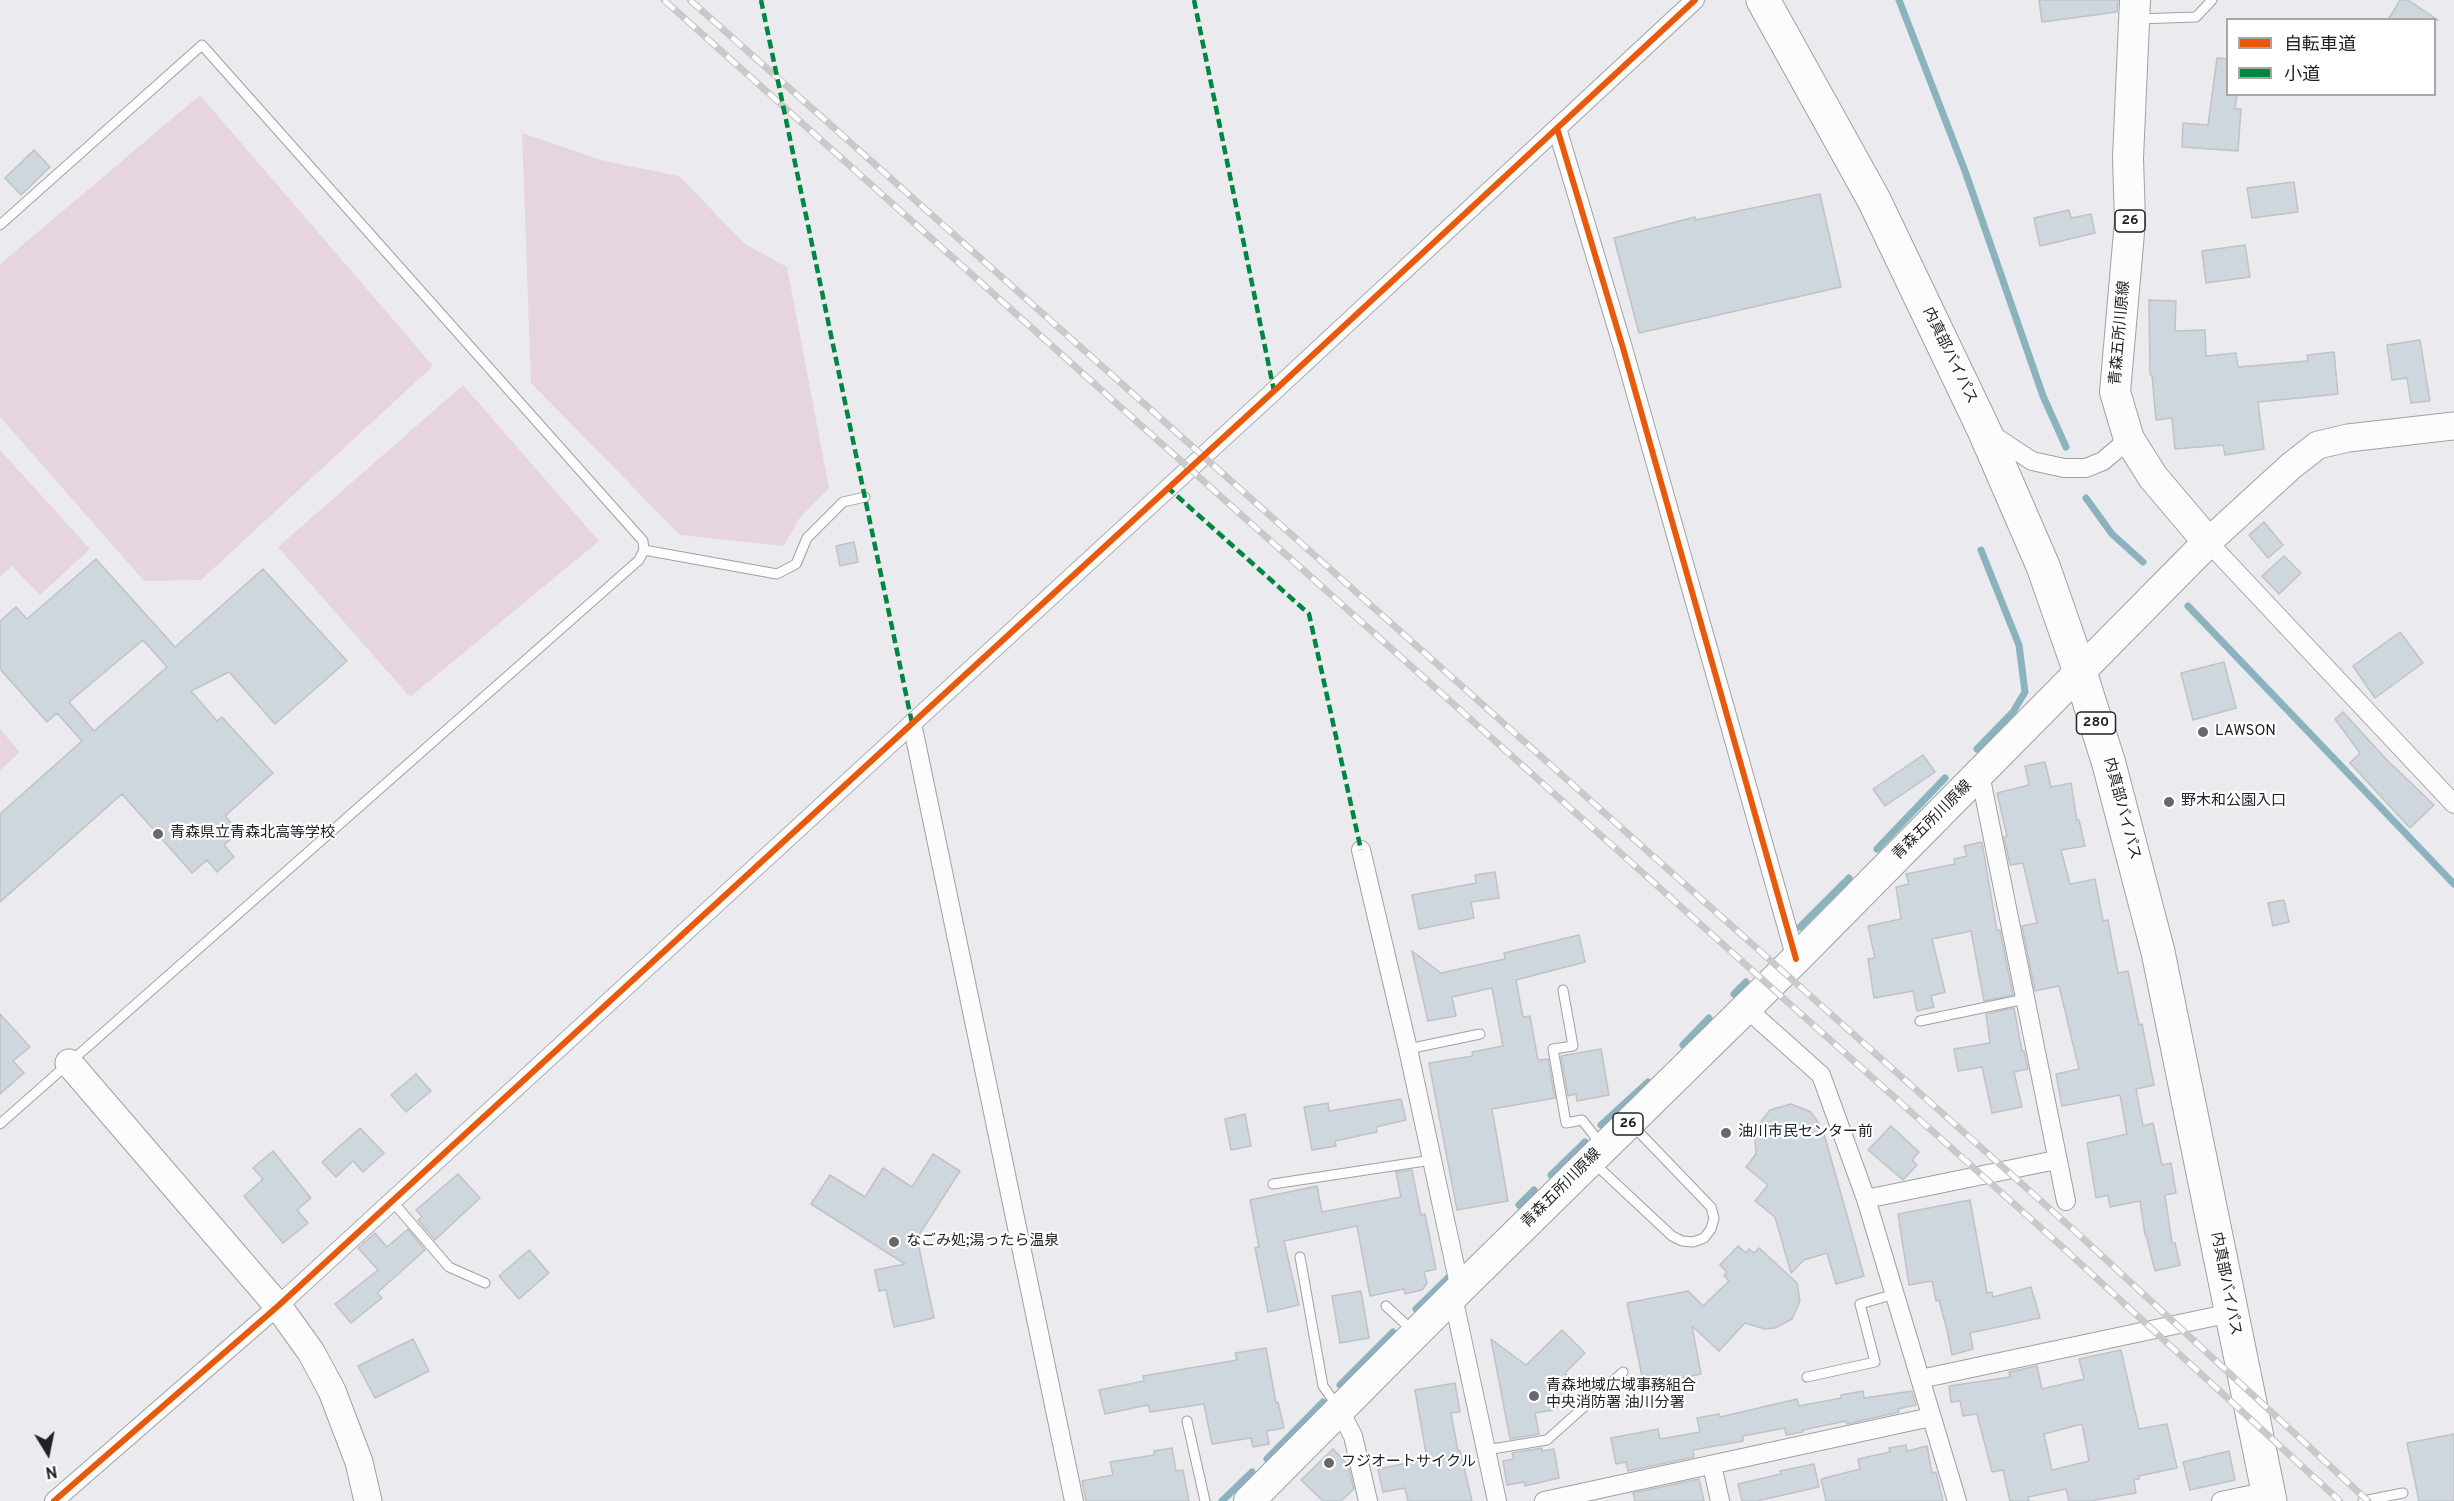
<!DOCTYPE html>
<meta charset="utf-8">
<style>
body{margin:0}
#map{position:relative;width:2454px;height:1501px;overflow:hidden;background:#ebebef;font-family:Overpass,"Noto Sans JP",sans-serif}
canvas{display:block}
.legend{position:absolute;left:2226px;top:18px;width:210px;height:78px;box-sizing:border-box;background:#fff;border:2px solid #a6a7a7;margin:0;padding:8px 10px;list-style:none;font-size:18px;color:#212224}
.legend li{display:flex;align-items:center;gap:12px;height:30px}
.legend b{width:30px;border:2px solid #a6a7a7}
.north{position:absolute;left:18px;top:1423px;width:60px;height:60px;-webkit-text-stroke:4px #fff;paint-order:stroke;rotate:170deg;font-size:16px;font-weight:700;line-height:24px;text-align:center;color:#212224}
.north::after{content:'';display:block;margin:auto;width:21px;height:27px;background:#212224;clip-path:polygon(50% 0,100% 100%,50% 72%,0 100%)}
</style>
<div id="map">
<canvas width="2454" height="1501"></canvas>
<ul class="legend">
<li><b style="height:8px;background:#e8590c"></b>自転車道</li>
<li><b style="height:8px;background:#00873e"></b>小道</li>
</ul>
<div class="north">N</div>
</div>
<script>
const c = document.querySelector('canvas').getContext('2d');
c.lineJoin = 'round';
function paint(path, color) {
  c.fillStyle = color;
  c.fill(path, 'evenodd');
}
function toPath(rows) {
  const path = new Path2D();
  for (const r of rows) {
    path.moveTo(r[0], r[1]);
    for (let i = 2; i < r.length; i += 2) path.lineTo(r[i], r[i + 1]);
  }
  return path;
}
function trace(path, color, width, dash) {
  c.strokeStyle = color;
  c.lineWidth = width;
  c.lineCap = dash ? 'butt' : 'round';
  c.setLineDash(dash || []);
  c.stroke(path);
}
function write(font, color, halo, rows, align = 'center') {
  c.font = font + ' Overpass,"Noto Sans JP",sans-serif';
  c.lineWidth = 4.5;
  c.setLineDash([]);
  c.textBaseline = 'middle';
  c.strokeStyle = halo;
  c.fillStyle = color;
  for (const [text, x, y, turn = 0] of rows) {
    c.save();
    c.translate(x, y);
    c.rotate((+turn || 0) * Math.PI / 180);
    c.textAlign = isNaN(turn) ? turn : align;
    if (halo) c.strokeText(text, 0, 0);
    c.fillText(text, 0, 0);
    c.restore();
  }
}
const green = toPath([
 [200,95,433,366,201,580,144,581,0,417,0,264],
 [522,133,604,161,679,176,745,244,787,267,829,488,799,519,784,546,680,535,531,383],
 [463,385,599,541,410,697,278,547],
 [0,450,90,549,40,595,12,566,0,576],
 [0,729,20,752,0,770]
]);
const stream = toPath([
 [1899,0,1965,171,2043,396,2066,447],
 [2086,498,2112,534,2143,562],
 [2188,606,2454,884],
 [1977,749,2013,712,2025,692,2019,645,1981,550],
 [1877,849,1945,778],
 [1800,927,1849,878],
 [1734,994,1746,982],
 [1683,1045,1709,1018],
 [1601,1125,1648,1082],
 [1551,1175,1585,1142],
 [1519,1205,1534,1190],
 [1416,1309,1450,1276],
 [1340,1385,1393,1332],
 [1267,1459,1323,1402],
 [1222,1501,1252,1472]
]);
const building = toPath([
 [2039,0,2118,0,2117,12,2042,22,2039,0],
 [2400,0,2408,0,2438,20,2388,20,2400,0],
 [2217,58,2228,59,2228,94,2237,94,2235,109,2241,109,2238,151,2182,147,2183,123,2208,125,2217,58],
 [34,150,50,167,21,195,5,178,34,150],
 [2294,182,2298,212,2252,218,2247,188,2294,182],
 [1820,194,1841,287,1639,333,1614,238,1695,217,1695,220,1820,194],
 [2069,210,2071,218,2091,214,2095,233,2040,246,2034,218,2069,210],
 [2245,245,2250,277,2206,283,2202,251,2245,245],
 [2149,300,2176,301,2175,331,2205,330,2206,356,2236,353,2238,367,2308,361,2307,355,2334,352,2338,394,2258,402,2264,449,2225,455,2223,445,2175,449,2172,418,2156,420,2152,375,2150,375,2149,300],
 [2420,340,2430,401,2411,403,2407,378,2392,380,2387,345,2420,340],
 [2264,522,2283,545,2268,558,2249,535,2264,522],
 [854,542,858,562,840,566,836,546,854,542],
 [2284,556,2301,573,2279,594,2262,576,2284,556],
 [96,559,175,647,263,569,347,661,275,724,229,672,191,691,217,721,222,717,273,773,225,816,239,832,224,845,234,857,217,872,207,860,192,873,122,794,0,902,0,814,82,741,57,713,47,722,0,669,0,621,16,607,27,619,96,559],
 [143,640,167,667,94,731,69,702,143,640],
 [2400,632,2423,663,2375,698,2353,666,2400,632],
 [2224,662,2236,708,2193,720,2181,673,2224,662],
 [2343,712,2386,759,2434,805,2410,828,2350,763,2360,753,2335,719,2343,712],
 [1923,755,1935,772,1885,806,1873,789,1923,755],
 [2045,762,2051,787,2071,783,2077,820,2079,820,2085,846,2061,850,2070,884,2095,879,2103,921,2108,920,2118,973,2128,971,2139,1025,2142,1024,2154,1085,2136,1089,2143,1126,2153,1123,2162,1165,2171,1163,2176,1193,2165,1195,2172,1243,2175,1243,2180,1265,2155,1271,2146,1235,2145,1235,2140,1201,2110,1207,2108,1195,2096,1198,2087,1143,2127,1134,2120,1095,2062,1106,2056,1074,2079,1069,2059,986,2035,991,2022,926,2037,923,2023,863,2010,865,2004,837,2007,836,1997,793,2029,785,2025,766,2045,762],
 [1982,842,1997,931,2000,930,2013,995,1984,1001,1971,931,1932,939,1945,992,1931,996,1934,1007,1917,1011,1913,991,1874,998,1868,959,1875,958,1868,926,1901,919,1896,887,1909,884,1906,874,1955,864,1954,859,1967,856,1964,846,1982,842],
 [1495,872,1499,898,1471,902,1474,918,1419,929,1412,895,1476,883,1475,875,1495,872],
 [2284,900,2289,922,2273,926,2268,903,2284,900],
 [1579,935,1585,962,1516,980,1523,1017,1530,1016,1538,1060,1548,1059,1555,1098,1492,1109,1508,1201,1457,1210,1429,1063,1473,1056,1472,1052,1503,1046,1492,988,1452,997,1456,1016,1428,1021,1412,951,1441,973,1505,959,1504,953,1579,935],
 [2014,1008,2022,1051,2024,1051,2028,1069,2014,1072,2022,1107,1992,1113,1982,1067,1958,1071,1954,1049,1990,1043,1986,1014,2014,1008],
 [0,1014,30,1047,13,1061,24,1073,0,1094,0,1014],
 [1601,1049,1609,1095,1577,1101,1576,1094,1568,1096,1561,1056,1601,1049],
 [416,1074,431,1091,406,1112,391,1095,416,1074],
 [1401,1099,1406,1120,1376,1127,1377,1132,1335,1141,1336,1146,1312,1150,1304,1107,1328,1103,1329,1111,1401,1099],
 [1791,1104,1811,1112,1823,1130,1864,1276,1836,1284,1827,1253,1804,1260,1791,1273,1775,1217,1755,1201,1768,1185,1746,1167,1756,1154,1755,1138,1757,1127,1770,1110,1791,1104],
 [1245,1114,1251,1146,1231,1150,1225,1119,1245,1114],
 [1891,1126,1919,1152,1912,1160,1917,1165,1903,1180,1868,1150,1891,1126],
 [360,1128,384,1153,363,1172,353,1161,336,1177,322,1162,360,1128],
 [273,1151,311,1198,297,1210,308,1223,283,1243,244,1196,263,1179,253,1168,273,1151],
 [933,1154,960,1171,917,1238,934,1318,894,1327,886,1290,879,1291,875,1270,905,1264,811,1204,830,1175,865,1197,883,1168,912,1187,933,1154],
 [1412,1170,1421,1215,1425,1214,1436,1269,1424,1272,1427,1283,1422,1290,1405,1294,1404,1289,1370,1296,1357,1226,1284,1241,1299,1305,1268,1312,1255,1248,1259,1247,1250,1200,1317,1186,1322,1212,1401,1197,1396,1172,1412,1170],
 [458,1174,480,1198,435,1240,418,1220,422,1217,416,1210,458,1174],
 [1970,1200,1987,1293,1992,1292,1993,1297,2031,1287,2040,1318,1970,1333,1973,1349,1952,1355,1947,1330,1939,1300,1936,1301,1932,1281,1909,1285,1898,1214,1970,1200],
 [408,1229,425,1250,377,1293,382,1298,351,1323,335,1304,378,1270,358,1248,375,1233,387,1247,408,1229],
 [1738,1246,1746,1253,1749,1249,1754,1253,1759,1248,1797,1283,1800,1301,1792,1319,1775,1328,1765,1329,1745,1323,1719,1351,1692,1326,1701,1374,1644,1386,1627,1303,1688,1291,1703,1306,1729,1281,1724,1276,1727,1272,1720,1265,1738,1246],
 [529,1250,549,1273,519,1299,499,1276,529,1250],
 [1361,1291,1369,1338,1340,1343,1332,1296,1361,1291],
 [1562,1330,1585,1353,1565,1373,1578,1386,1554,1410,1535,1413,1539,1434,1510,1439,1491,1339,1526,1365,1562,1330],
 [413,1339,429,1371,375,1398,358,1366,413,1339],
 [1266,1348,1276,1403,1278,1402,1284,1428,1267,1431,1269,1444,1253,1447,1251,1438,1212,1444,1204,1404,1150,1412,1148,1405,1105,1414,1099,1390,1144,1381,1143,1376,1237,1360,1235,1353,1266,1348],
 [2121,1350,2139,1429,2167,1424,2177,1468,2139,1476,2139,1479,2134,1480,2136,1493,2090,1501,2069,1501,2066,1489,2028,1497,2029,1501,2010,1501,2003,1470,1992,1472,1977,1414,1963,1416,1960,1401,1951,1402,1949,1386,2010,1377,2009,1372,2037,1366,2042,1389,2084,1379,2079,1359,2121,1350],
 [2082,1424,2089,1461,2052,1470,2044,1434,2082,1424],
 [1455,1383,1460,1412,1451,1413,1458,1451,1460,1450,1472,1501,1408,1501,1405,1488,1383,1492,1378,1469,1427,1459,1415,1390,1455,1383],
 [1863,1391,1864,1398,1912,1391,1916,1405,1898,1409,1899,1412,1847,1424,1846,1421,1803,1430,1803,1432,1786,1435,1785,1428,1743,1436,1743,1441,1693,1450,1694,1457,1628,1471,1626,1462,1616,1464,1611,1438,1658,1429,1660,1439,1700,1432,1697,1418,1719,1414,1720,1417,1797,1399,1799,1406,1841,1398,1841,1395,1863,1391],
 [2454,1434,2454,1501,2419,1501,2407,1443,2454,1434],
 [1906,1445,1907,1451,1927,1446,1932,1473,1936,1472,1943,1501,1826,1501,1821,1479,1860,1469,1858,1459,1890,1452,1889,1448,1906,1445],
 [1172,1448,1176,1471,1183,1470,1189,1501,1086,1501,1082,1481,1113,1475,1110,1462,1154,1455,1154,1451,1172,1448],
 [1542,1448,1542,1451,1554,1449,1559,1478,1525,1486,1525,1482,1507,1485,1503,1461,1514,1459,1512,1453,1542,1448],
 [1333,1449,1348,1465,1354,1489,1341,1501,1323,1501,1301,1480,1333,1449],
 [2229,1451,2235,1480,2190,1490,2183,1462,2229,1451],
 [1814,1464,1819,1487,1757,1501,1742,1501,1738,1484,1781,1474,1780,1471,1814,1464],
 [1699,1479,1704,1501,1635,1501,1633,1493,1699,1479]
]);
const lane = toPath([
 [2137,19,2196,17,2212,0],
 [0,225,202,45,643,541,644,550,639,560,0,1124],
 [644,550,777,574,796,564,807,538,843,502,865,497],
 [1563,990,1573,1046,1553,1049,1566,1123,1582,1120,1601,1144],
 [1920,1021,2025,999],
 [1408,1049,1480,1034],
 [1595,1164,1672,1236,1682,1241,1693,1242,1704,1238,1711,1229,1714,1218,1711,1207,1633,1126],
 [1273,1184,1432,1160],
 [392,1201,449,1267,485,1283],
 [1300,1257,1323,1386,1338,1407],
 [1386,1306,1413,1331],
 [1807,1377,1875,1362,1860,1304,1895,1294],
 [1187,1421,1205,1501],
 [1486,1450,1547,1440,1623,1372],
 [2363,1501,2403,1493]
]);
const street = toPath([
 [1557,128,1623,348,1796,959],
 [1988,432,2032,461,2064,468,2086,468,2103,461,2129,439],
 [2208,542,2454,804],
 [912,723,1074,1501],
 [1980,774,2066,1201],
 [1361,850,1408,1049,1460,1289],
 [1746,1008,1821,1075,1866,1199,1957,1501],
 [1866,1199,2056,1160],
 [1453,1297,1497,1501],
 [1920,1379,2231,1313],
 [1339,1409,1353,1436,1368,1501],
 [1712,1465,1720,1501],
 [54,1501,278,1306,1274,391,1695,0],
 [1544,1501,1931,1417],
 [2221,1501,2268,1491]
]);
const secondary = toPath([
 [2208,542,2291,466,2318,445,2348,438,2454,426],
 [69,1063,278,1306,311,1352,332,1391,359,1462,368,1501]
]);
const primary = toPath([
 [1249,1501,1460,1289,1796,959,2208,542,2153,477,2129,439,2115,392,2130,221,2128,158,2135,0]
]);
const highway = toPath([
 [1763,0,1874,200,1984,430,2043,566,2080,672,2109,764,2158,952,2270,1501]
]);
const rail = toPath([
 [664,0,2059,1244,2340,1501],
 [690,0,2076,1232,2368,1501]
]);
const quiet = toPath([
 [761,0,912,723],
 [1194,0,1274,391],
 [1167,487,1309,614,1361,850]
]);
const cycleway = toPath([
 [1557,128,1623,348,1796,959],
 [54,1501,278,1306,1274,391,1695,0]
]);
const markers = [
 [2203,732,6,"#68686b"],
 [2169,802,6,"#68686b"],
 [158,834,6,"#68686b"],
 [1726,1133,6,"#68686b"],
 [894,1242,6,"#68686b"],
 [1534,1396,6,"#68686b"],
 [1329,1463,6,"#68686b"]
];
const shields = [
 [2130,221,30],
 [2096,723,39],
 [1628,1124,30]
];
const shieldNames = [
 ["26",2130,221],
 ["280",2096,723],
 ["26",1628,1124]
];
const streetNames = [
 ["青森五所川原線",2121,333,-85],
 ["内真部バイパス",1949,356,64],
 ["内真部バイパス",2121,809,75],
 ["青森五所川原線",1933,821,-45],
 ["青森五所川原線",1562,1189,-45],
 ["内真部バイパス",2225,1284,79]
];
const poiNames = [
 ["LAWSON",2215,732],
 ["野木和公園入口",2181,802],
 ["青森県立青森北高等学校",170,834],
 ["油川市民センター前",1738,1133],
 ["なごみ処;湯ったら温泉",906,1242],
 ["青森地域広域事務組合",1546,1387],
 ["中央消防署 油川分署",1546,1404],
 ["フジオートサイクル",1341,1463]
];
paint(green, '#e7d4e1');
trace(stream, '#8ab3be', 7);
paint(building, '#ced6de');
trace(building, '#c1c2c5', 1.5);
trace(lane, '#a1a1a4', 11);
trace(street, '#a1a1a4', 20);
trace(secondary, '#a1a1a4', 29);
trace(primary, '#a1a1a4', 32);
trace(highway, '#a1a1a4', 35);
trace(lane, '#fcfcfd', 9);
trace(street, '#fcfcfd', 18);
trace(secondary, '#fcfcfd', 27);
trace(primary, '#fcfcfd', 30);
trace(highway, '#fcfcfd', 33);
trace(rail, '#c9c9ca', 7);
trace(rail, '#fff', 4.5, [14]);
trace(quiet, '#00873e', 4.5, [9, 4.5]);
trace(cycleway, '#e8590c', 6);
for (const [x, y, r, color] of markers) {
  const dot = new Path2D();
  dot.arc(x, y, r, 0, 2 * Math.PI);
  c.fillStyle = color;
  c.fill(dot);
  trace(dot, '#fff', 2);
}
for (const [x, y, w] of shields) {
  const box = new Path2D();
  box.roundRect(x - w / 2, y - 11, w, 22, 4.5);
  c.fillStyle = '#fff';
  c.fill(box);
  trace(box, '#212224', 1.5);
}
write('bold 14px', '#212224', null, shieldNames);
write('15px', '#212224', '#fff', streetNames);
write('15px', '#212224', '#fff', poiNames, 'left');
</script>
